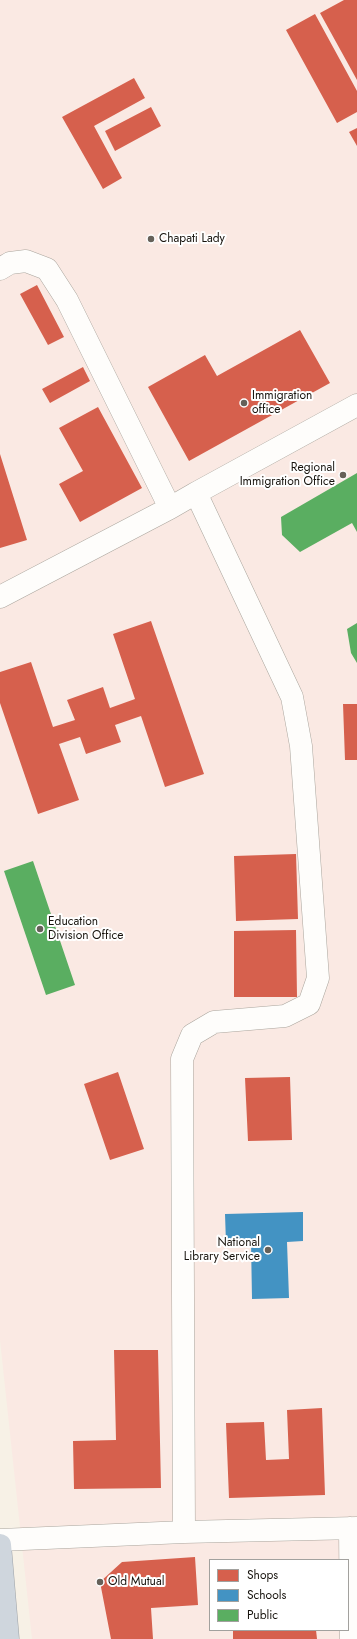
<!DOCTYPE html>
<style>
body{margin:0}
#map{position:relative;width:357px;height:1639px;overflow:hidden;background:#f7f1e6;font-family:Jost,sans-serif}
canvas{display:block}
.legend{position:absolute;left:209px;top:1559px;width:140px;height:72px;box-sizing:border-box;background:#fff;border:1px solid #a2a19e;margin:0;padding:5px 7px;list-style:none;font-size:12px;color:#17130d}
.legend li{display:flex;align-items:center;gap:8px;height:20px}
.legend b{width:20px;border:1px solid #a2a19e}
</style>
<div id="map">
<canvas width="357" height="1639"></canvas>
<ul class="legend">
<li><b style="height:11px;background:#d6604d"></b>Shops</li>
<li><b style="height:11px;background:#4393c3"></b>Schools</li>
<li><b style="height:11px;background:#5aae61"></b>Public</li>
</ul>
</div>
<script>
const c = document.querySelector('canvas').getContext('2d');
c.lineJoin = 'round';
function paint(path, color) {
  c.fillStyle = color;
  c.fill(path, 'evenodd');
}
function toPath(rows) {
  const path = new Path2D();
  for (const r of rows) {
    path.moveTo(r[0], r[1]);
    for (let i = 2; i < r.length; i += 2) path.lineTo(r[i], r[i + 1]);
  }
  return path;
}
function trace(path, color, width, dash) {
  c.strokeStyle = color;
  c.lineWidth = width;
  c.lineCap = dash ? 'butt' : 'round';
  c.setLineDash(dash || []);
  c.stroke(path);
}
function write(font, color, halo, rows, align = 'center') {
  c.font = font + ' Jost,sans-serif';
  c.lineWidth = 4;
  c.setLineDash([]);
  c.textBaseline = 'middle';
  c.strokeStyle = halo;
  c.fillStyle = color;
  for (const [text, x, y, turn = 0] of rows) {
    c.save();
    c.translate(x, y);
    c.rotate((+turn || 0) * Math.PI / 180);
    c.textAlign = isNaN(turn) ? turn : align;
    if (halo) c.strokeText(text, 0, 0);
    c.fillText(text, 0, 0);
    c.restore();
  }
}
const commercial = toPath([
 [0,0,357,0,357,1639,32,1639,0,1340],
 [210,1560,348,1560,348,1630,210,1630]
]);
const shops = toPath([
 [344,0,357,0,357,80,320,13],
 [315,14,357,91,357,112,337,123,286,30],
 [134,78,145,98,94,126,122,178,103,189,62,117],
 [151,107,161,126,115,151,105,131],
 [357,128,357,146,349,132],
 [37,285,64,337,48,345,20,294],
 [300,330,330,383,189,461,148,387,205,355,217,376],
 [83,367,90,381,50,403,42,389],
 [98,407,142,488,80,522,59,484,83,471,59,428],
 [0,454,27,540,0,548],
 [151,621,204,774,165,787,141,716,115,725,121,742,86,754,80,737,59,744,79,800,38,814,0,703,0,672,31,662,53,727,75,720,67,700,103,687,110,708,135,699,113,634],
 [343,704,357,704,357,760,345,760],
 [296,854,298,919,236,921,234,856],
 [296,930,297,997,234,997,234,931],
 [118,1072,144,1149,110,1160,84,1084],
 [290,1077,292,1140,248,1141,245,1078],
 [114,1350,158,1350,161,1488,74,1489,73,1441,116,1440],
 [322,1408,325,1495,229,1498,226,1423,264,1422,266,1460,289,1459,287,1410],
 [195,1557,198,1605,151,1608,153,1639,111,1639,100,1582,122,1562],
 [233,1630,316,1630,317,1639,233,1639]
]);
const schools = toPath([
 [303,1212,303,1241,287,1242,289,1298,252,1299,251,1242,226,1243,225,1214]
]);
const public = toPath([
 [357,473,357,532,352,523,300,552,282,535,281,517],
 [357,623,357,663,351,653,347,629],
 [33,861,75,985,46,995,4,871]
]);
const minor = toPath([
 [0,269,10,263,26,261,47,269,67,300,170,508],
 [0,597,170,508,196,493,357,405],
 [350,1528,351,1639],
 [184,1532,182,1059,192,1035,214,1022,285,1016,309,1004,318,978,301,746,292,697,196,493],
 [0,1540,184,1532,357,1528]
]);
const highway = toPath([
 [0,1545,8,1639]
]);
const markers = [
 [151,239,4,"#656159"],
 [244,403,4,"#656159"],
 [343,475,4,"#656159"],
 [40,929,4,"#656159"],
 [268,1250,4,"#656159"],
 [100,1582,4,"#656159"]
];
const poiNames = [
 ["Chapati Lady",159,239],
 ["Immigration",252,396],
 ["office",252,410],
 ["Regional",335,468,"right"],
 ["Immigration Office",335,482,"right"],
 ["Education",48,922],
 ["Division Office",48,936],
 ["National",260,1243,"right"],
 ["Library Service",260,1257,"right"],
 ["Old Mutual",108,1582]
];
paint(commercial, '#fae9e3');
paint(shops, '#d6604d');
paint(schools, '#4393c3');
paint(public, '#5aae61');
trace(minor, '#aaa59d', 23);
trace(highway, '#9da2a6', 23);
trace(minor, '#fefdfb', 22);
trace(highway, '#cfd6dd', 22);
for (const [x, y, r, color] of markers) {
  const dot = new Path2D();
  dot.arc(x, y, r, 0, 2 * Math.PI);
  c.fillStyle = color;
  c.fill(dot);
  trace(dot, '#fff', 1.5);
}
write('12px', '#17130d', '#fff', poiNames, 'left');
</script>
